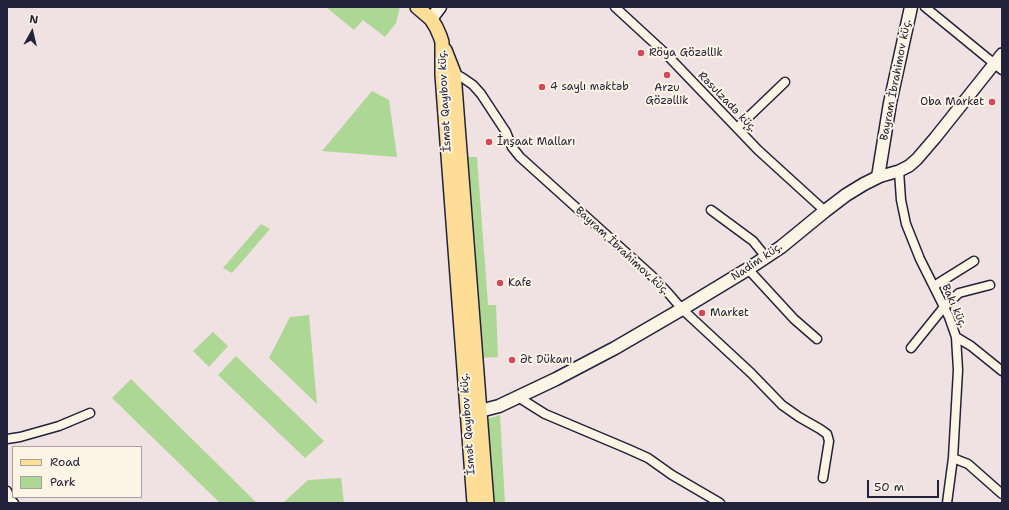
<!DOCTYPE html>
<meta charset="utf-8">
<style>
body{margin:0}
#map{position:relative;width:1009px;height:510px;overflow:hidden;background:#f0e1e2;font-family:"Shantell Sans",sans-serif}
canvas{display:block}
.frame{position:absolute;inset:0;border:8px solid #22223b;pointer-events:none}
.legend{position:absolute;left:12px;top:446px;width:130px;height:52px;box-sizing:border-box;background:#fcf5e5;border:1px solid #a5a1a1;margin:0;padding:5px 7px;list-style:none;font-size:12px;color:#22223b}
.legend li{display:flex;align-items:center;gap:8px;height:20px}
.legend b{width:20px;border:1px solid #a5a1a1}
.north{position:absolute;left:12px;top:12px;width:40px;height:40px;-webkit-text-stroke:3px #fcf5e5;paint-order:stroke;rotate:8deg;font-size:11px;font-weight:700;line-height:16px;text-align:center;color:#22223b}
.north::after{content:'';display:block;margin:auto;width:14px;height:18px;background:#22223b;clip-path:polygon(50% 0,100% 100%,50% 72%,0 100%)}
.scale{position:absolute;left:867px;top:480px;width:72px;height:18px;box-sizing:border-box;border:2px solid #22223b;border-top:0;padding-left:5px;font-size:12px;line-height:14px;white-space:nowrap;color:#22223b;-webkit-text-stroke:3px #fcf5e5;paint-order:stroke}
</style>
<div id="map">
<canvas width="1009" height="510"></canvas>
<div class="frame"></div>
<ul class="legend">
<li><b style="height:5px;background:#fedd96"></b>Road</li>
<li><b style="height:11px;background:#add795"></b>Park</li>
</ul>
<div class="north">N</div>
<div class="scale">50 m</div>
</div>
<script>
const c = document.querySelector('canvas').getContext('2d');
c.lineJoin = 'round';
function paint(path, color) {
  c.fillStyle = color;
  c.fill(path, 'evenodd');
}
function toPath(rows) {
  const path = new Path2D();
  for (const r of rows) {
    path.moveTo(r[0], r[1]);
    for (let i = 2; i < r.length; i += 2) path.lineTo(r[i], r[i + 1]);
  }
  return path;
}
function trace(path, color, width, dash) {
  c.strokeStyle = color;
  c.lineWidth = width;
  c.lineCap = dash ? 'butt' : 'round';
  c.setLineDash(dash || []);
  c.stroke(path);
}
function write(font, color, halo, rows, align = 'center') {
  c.font = font + ' "Shantell Sans",sans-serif';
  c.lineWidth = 4;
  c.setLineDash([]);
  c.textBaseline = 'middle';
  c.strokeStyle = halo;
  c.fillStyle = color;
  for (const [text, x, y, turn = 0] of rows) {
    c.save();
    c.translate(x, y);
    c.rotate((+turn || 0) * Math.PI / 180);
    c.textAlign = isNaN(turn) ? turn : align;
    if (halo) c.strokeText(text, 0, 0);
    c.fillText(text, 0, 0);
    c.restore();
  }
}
const green = toPath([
 [326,7,400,7,396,23,385,37,363,20,354,30],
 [372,91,389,100,397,157,322,151],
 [467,157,477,157,488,305,496,305,498,357,481,358],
 [261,224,270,229,232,273,223,268],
 [309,315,317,404,269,358,290,317],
 [213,332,228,346,209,367,193,351],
 [236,356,324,441,305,458,218,375],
 [131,379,257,503,220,503,112,398],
 [500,415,505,503,493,503,487,419],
 [341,478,344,503,283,503,308,480]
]);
const minor = toPath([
 [615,7,666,54,758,150,825,211],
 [925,7,1002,70],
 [454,73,463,78,473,85,481,94,506,132,512,147,520,157,651,275,669,294,682,309,751,373,782,405,799,417,820,429,827,434,829,441,823,478],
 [737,128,785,82],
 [899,171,901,200,906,224,920,259,949,317,956,337,958,370,953,458,947,503],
 [711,210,753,241,766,257],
 [748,269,794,319,817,339],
 [934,286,974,261],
 [956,337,971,346,1002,371],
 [911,348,944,307,959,293,990,285],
 [518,397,545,414,628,449,648,458,672,475,720,503],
 [7,439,20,437,59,426,90,413],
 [953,458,968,464,1002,494],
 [7,491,11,500,14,503]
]);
const tertiary = toPath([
 [878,177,899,171,909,166,917,159,935,138,1002,54]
]);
const secondary = toPath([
 [431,19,440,7],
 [471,411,480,411,499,406,556,379,615,348,682,309,748,269,781,247,825,211,846,195,864,184,878,177,890,103,911,7]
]);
const primary = toPath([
 [417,7,431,19,436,27,440,36,442,42,442,75,474,503],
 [445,50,454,73,487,503]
]);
const markers = [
 [641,53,4,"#d1495b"],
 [667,75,4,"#d1495b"],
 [542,87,4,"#d1495b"],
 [992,102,4,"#d1495b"],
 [489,142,4,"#d1495b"],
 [500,283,4,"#d1495b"],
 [702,313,4,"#d1495b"],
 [512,360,4,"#d1495b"]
];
const poiNames = [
 ["Röya Gözəllik",649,53],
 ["4 saylı məktəb",550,87],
 ["Arzu",667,88,"center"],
 ["Gözəllik",667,101,"center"],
 ["Oba Market",984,102,"right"],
 ["İnşaat Malları",497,142],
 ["Kafe",508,283],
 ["Market",710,313],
 ["Ət Dükanı",520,360]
];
const streetNames = [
 ["Bayram İbrahimov küç.",896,80,-79],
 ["İsmət Qayıbov küç.",445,101,-93],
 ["Rəsulzadə küç.",727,102,46],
 ["Bayram İbrahimov küç.",622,251,43],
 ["Nadim küç.",757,262,-34],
 ["Bakı küç.",954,306,66],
 ["İsmət Qayıbov küç.",468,424,-94]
];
paint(green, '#add795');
trace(minor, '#22223b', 11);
trace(tertiary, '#22223b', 14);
trace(secondary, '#22223b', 15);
trace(primary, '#22223b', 16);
trace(minor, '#fcf5e5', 8);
trace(tertiary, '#fcf5e5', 11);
trace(secondary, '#fcf5e5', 12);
trace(primary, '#fedd96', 13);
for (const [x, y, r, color] of markers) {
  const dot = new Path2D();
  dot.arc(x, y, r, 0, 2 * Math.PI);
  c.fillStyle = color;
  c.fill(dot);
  trace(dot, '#fcf5e5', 1.5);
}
write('11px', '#22223b', '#fcf5e5', poiNames, 'left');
write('11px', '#22223b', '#fcf5e5', streetNames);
</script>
